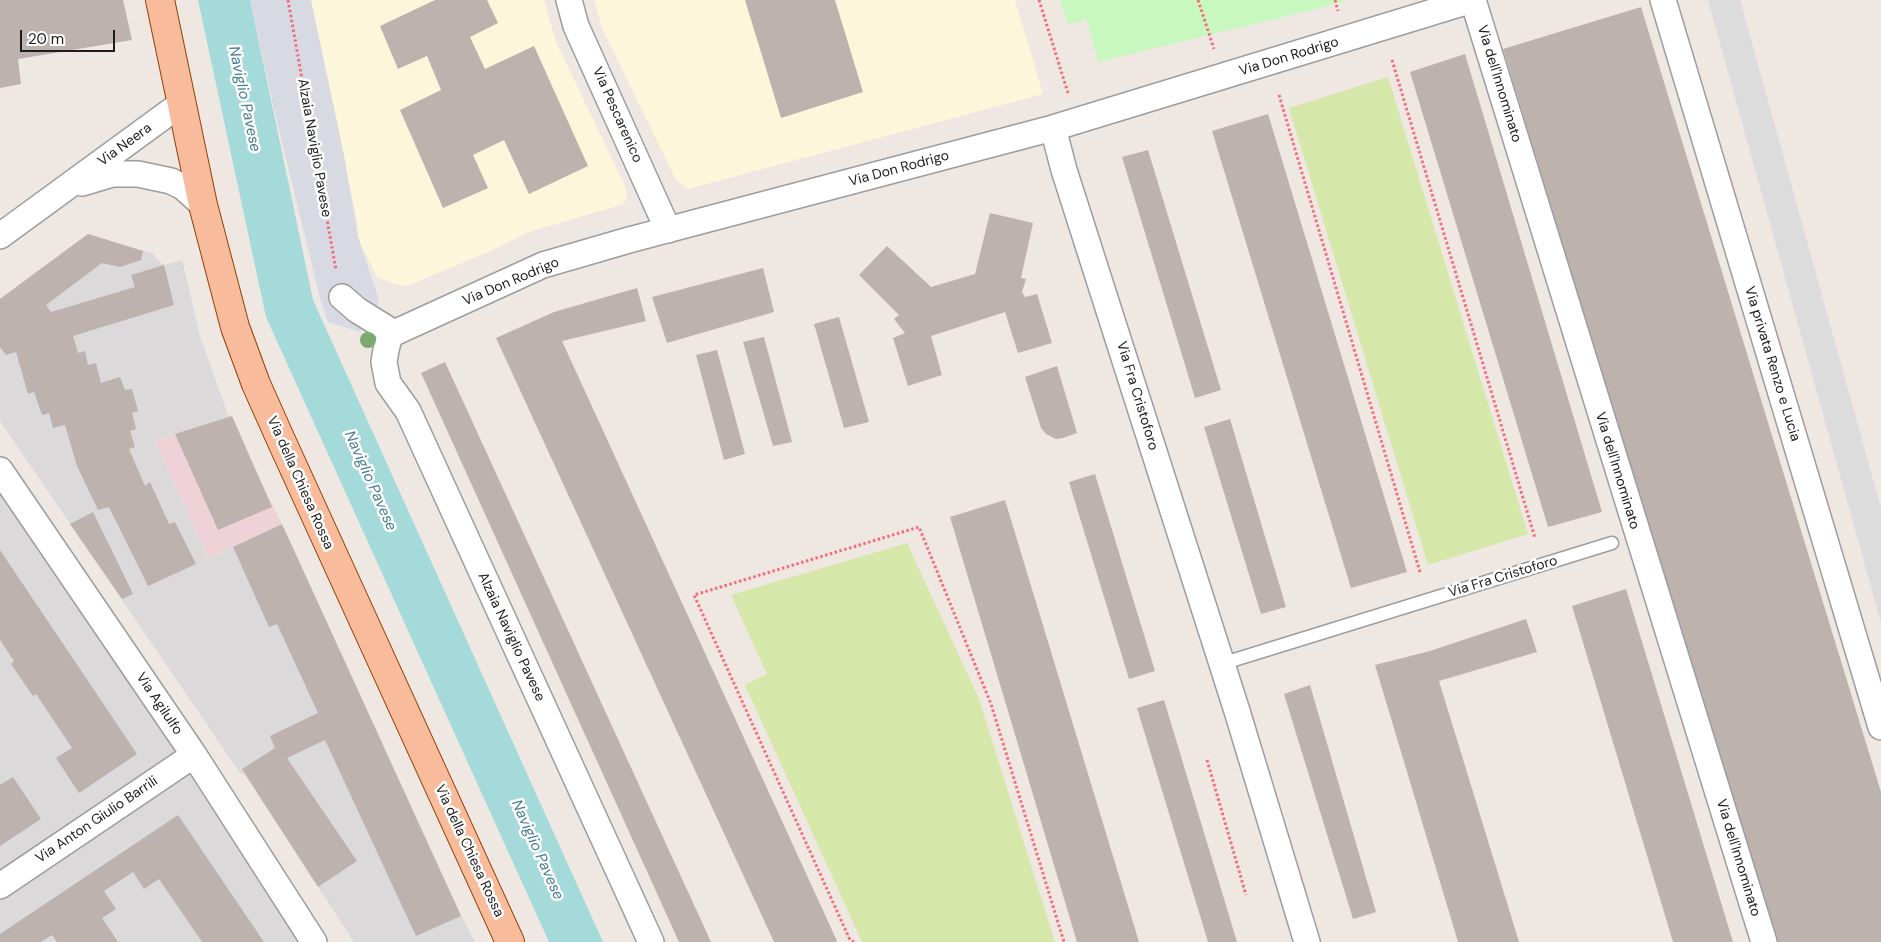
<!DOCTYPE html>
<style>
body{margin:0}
#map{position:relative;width:1881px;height:942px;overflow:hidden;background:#eee7e2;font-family:"DM Sans",sans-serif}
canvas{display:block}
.scale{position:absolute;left:20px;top:30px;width:95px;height:22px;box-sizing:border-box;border:2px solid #1c1c1c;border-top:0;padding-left:6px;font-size:15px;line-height:18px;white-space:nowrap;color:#1c1c1c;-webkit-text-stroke:4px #fff;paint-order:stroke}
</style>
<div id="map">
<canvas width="1881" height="942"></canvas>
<div class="scale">20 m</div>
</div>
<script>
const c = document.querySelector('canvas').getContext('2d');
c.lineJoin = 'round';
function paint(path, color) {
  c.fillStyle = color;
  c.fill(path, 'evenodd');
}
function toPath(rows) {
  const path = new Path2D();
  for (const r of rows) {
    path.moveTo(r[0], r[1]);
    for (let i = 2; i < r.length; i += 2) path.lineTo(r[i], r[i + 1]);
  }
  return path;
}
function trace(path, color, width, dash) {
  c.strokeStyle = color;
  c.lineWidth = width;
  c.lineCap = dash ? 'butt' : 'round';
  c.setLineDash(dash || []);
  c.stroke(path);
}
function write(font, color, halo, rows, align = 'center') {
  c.font = font + ' "DM Sans",sans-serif';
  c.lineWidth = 5;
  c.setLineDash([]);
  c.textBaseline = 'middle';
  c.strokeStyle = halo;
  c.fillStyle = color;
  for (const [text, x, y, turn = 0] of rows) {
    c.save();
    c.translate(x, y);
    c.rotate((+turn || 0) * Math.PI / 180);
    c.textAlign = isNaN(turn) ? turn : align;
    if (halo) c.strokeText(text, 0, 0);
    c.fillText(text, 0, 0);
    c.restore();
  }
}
const residential = toPath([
 [88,234,154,254,156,259,164,265,182,260,200,336,229,418,155,441,208,558,282,524,461,915,475,942,354,942,245,775,240,773,0,421,0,299],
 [0,470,314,942,0,942]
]);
const commercial = toPath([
 [229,418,282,524,208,558,155,441]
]);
const education = toPath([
 [310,0,544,0,556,42,625,186,627,196,624,204,529,232,486,253,407,286,395,284,377,277,364,251,358,237,357,221],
 [594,0,1015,0,1043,94,688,189,676,180,602,28]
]);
const grass = toPath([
 [1388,77,1528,534,1428,565,1289,108],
 [907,543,979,699,1055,942,862,942,745,685,767,674,731,595]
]);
const park = toPath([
 [1060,0,1348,0,1312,10,1098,62,1087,19,1068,24]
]);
const parking = toPath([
 [1708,0,1740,0,1881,508,1881,623]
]);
const plaza = toPath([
 [250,0,311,0,344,155,358,237,379,300,369,330,363,328,360,332,328,322,320,298,275,113]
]);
const water = toPath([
 [198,0,250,0,313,300,603,942,549,942,266,317]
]);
const building = toPath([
 [0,0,123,0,132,40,18,59,21,84,0,88],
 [435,0,487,0,498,23,470,37,485,69,534,46,588,166,529,194,504,140,473,155,488,188,443,208,400,110,441,90,427,56,398,69,380,26],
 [745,0,835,0,863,92,781,118],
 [1641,7,1881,792,1881,942,1775,942,1503,49],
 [1465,54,1602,512,1548,527,1410,72],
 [1268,114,1407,572,1351,588,1212,131],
 [1148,150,1221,390,1195,398,1122,157],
 [990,213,1033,223,1021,278,1026,279,1022,292,1025,297,1037,294,1052,343,1018,353,1005,312,931,336,942,375,908,386,893,338,905,333,894,319,899,315,859,275,887,246,931,287,975,274],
 [88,234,143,251,141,260,120,267,102,263,46,305,51,312,135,287,131,275,164,265,174,305,73,336,78,353,85,351,88,365,96,363,101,383,120,377,125,390,132,389,138,411,132,413,136,429,130,431,135,447,129,449,145,486,150,482,169,524,175,522,196,564,148,586,109,507,98,510,77,466,65,425,53,428,49,413,42,415,34,392,28,394,16,352,6,355,0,347,0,299],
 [763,268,774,312,667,343,652,297],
 [637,288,646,321,562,341,837,941,835,942,774,942,496,338,554,312],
 [839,317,869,422,844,428,814,324],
 [764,337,792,442,773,446,743,342],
 [717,350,745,454,724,460,696,355],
 [445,362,711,942,679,942,421,373],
 [1057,366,1077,433,1063,438,1056,439,1046,434,1041,428,1025,377],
 [232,416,272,507,218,530,175,434],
 [1230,419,1286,607,1261,614,1204,427],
 [1095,474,1155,671,1129,679,1069,482],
 [1005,500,1139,942,1077,942,950,517],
 [93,512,133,594,122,599,70,524],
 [282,524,461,916,416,936,325,740,287,758,357,861,318,887,242,769,275,748,270,736,318,713,277,624,269,627,233,547],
 [0,550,137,754,79,793,56,758,72,748,36,694,33,696,11,664,14,661,0,640],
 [1626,589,1733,942,1673,942,1572,606],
 [1526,619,1537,652,1439,681,1519,942,1458,942,1375,665,1430,651],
 [1310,685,1376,912,1353,919,1284,694],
 [1164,700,1237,942,1208,942,1137,708],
 [13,777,41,819,0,846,0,785],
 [178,815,264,942,202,942,159,879,144,889,133,872,104,891,116,909,102,918,118,942,57,942,52,935,41,942,0,942,0,934]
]);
const path = toPath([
 [288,0,336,270],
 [1039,0,1068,93],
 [1198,0,1214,49],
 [1335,0,1338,11],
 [1392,60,1535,538],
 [1279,95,1420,572],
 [1207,760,1246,895],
 [854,942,850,940,694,595,919,527,991,704,1064,942]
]);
const service = toPath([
 [1221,664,1612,543]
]);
const minor = toPath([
 [569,0,576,26,668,230],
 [1473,0,1764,942],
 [1663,0,1881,727],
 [1053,128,1064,170,1237,711,1307,942],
 [82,183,112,174,138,174,171,181,183,187,203,205],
 [0,236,182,103],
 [342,297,357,310,394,333],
 [0,470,194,755,314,942],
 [0,886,194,755],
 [651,942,408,411,388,383,384,362,386,350,389,338,394,333,543,265,629,240,1053,128,1472,0]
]);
const primary = toPath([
 [160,0,203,205,235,327,256,384,281,440,510,942]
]);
const trees = [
 [368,340]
];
const streetNames = [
 ["Via Don Rodrigo",1289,57,-17],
 ["Via dell'Innominato",1499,84,73],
 ["Via Pescarenico",617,115,66],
 ["Via Neera",125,145,-36],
 ["Alzaia Naviglio Pavese",314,148,80],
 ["Via Don Rodrigo",899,169,-15],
 ["Via Don Rodrigo",511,282,-23],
 ["Via privata Renzo e Lucia",1772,364,73],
 ["Via Fra Cristoforo",1137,396,73],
 ["Via dell'Innominato",1617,471,73],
 ["Via della Chiesa Rossa",300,483,66],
 ["Via Fra Cristoforo",1503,577,-17],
 ["Alzaia Naviglio Pavese",511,637,65],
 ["Via Agilulfo",159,704,56],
 ["Via Anton Giulio Barrili",97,820,-34],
 ["Via della Chiesa Rossa",469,851,65],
 ["Via dell'Innominato",1738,858,73]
];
const waterNames = [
 ["Naviglio Pavese",244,99,78],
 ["Naviglio Pavese",370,481,66],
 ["Naviglio Pavese",537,850,66]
];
paint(residential, '#dbd9da');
paint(commercial, '#eed2d7');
paint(education, '#fef6db');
paint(grass, '#d5e7a9');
paint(park, '#c8f7c0');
paint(parking, '#dcdcdc');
paint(plaza, '#d7dae3');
paint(water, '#a4dada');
paint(building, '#beb2af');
trace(service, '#9d9d9d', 15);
trace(minor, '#9d9d9d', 28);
trace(primary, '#904205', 30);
trace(path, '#f56c7d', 3, [2.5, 2.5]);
trace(service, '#fff', 12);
trace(minor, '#fff', 25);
trace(primary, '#f8bc9d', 28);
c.fillStyle = '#7ca96e';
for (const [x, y] of trees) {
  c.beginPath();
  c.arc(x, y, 8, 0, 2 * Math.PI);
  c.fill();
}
write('14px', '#1c1c1c', '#fff', streetNames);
write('italic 15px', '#447c91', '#fff', waterNames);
</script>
